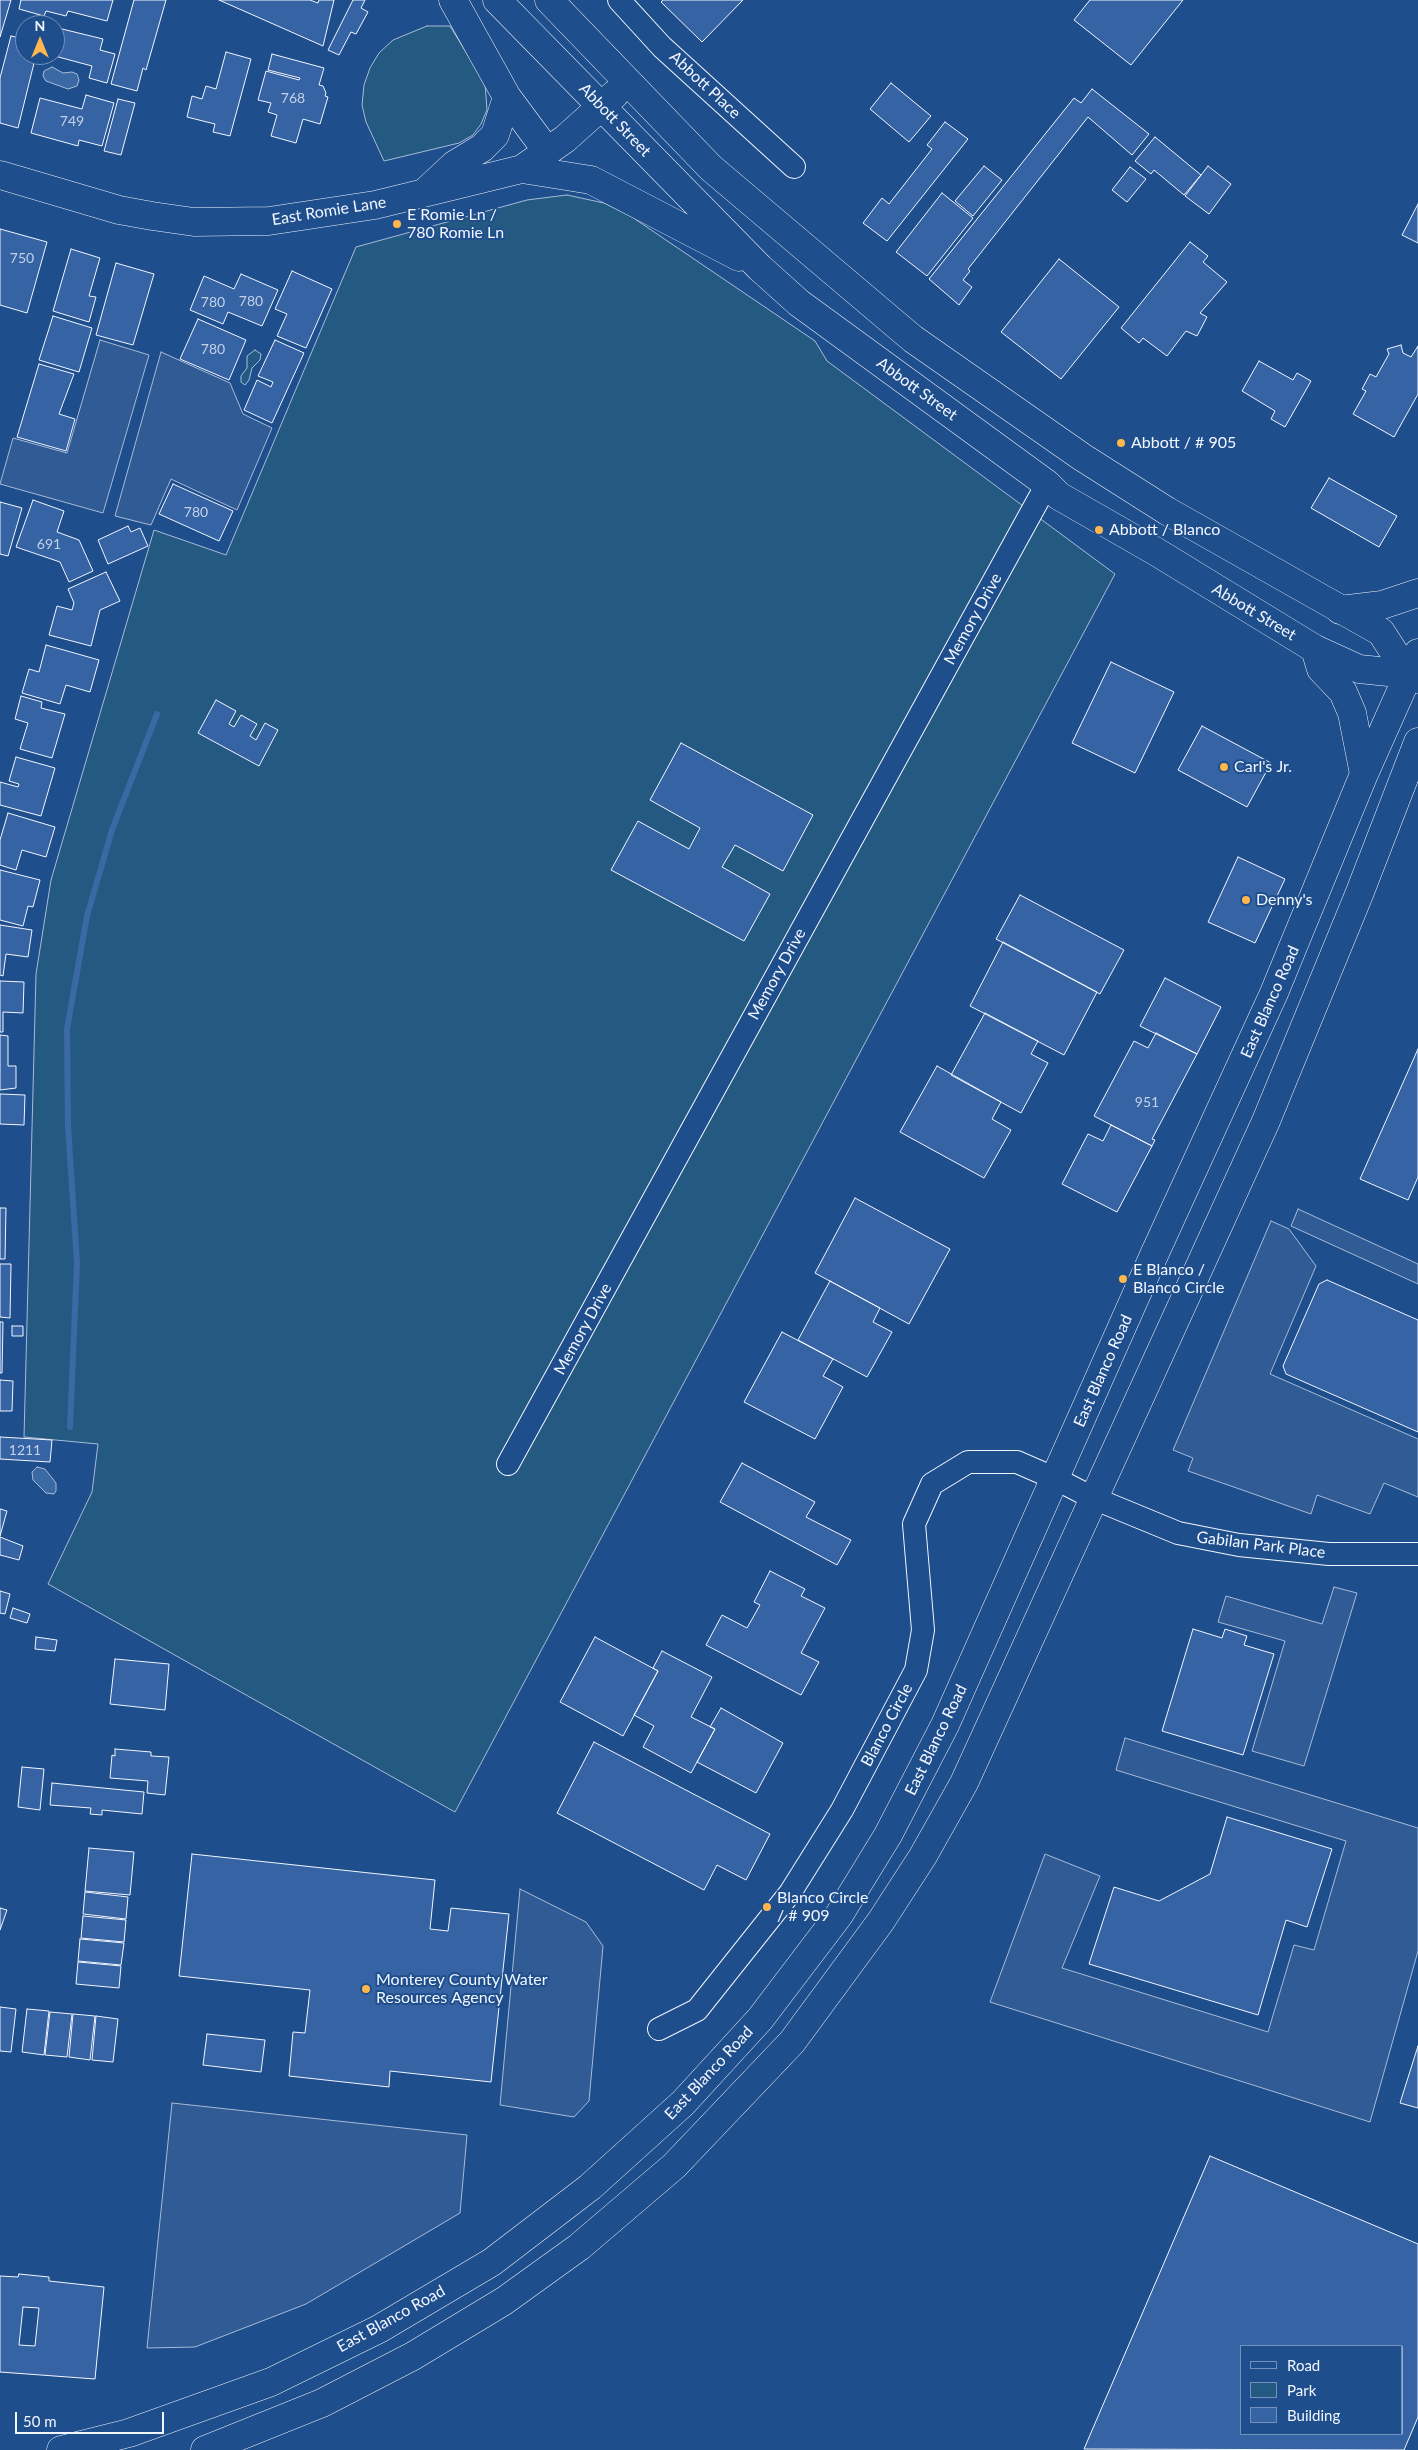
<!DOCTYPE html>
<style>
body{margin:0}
#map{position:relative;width:1418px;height:2450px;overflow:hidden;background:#1f4e8c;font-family:Lato,sans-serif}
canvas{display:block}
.legend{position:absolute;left:1240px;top:2345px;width:162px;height:90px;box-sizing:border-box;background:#1f4e8c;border:1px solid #7391ba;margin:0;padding:6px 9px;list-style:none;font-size:15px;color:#f2f6ff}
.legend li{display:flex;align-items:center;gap:10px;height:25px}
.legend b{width:25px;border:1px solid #7391ba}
.north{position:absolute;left:15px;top:15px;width:50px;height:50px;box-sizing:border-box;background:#1f4e8c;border:1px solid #7391ba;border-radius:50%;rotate:0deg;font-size:14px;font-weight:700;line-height:20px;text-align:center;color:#f2f6ff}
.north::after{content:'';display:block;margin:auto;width:18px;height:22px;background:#ffb74d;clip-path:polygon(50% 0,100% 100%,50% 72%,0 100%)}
.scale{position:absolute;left:15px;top:2412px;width:149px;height:22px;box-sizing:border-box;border:2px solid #f2f6ff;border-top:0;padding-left:6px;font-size:15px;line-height:18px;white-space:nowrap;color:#f2f6ff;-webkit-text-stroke:4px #1f4e8c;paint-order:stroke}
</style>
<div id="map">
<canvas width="1418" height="2450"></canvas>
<ul class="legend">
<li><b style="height:6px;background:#1f4e8c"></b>Road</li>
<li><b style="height:14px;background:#245a82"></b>Park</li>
<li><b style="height:14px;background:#3563a3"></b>Building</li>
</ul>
<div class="north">N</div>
<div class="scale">50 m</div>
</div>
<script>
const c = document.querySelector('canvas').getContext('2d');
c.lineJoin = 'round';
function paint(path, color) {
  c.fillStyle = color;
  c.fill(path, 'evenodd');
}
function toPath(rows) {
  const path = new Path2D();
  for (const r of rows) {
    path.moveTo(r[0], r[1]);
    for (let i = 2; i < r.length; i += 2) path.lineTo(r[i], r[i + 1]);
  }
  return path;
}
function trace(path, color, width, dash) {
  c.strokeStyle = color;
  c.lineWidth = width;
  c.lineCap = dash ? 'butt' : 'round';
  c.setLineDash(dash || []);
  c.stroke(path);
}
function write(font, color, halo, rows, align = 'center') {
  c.font = font + ' Lato,sans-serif';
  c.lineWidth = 4;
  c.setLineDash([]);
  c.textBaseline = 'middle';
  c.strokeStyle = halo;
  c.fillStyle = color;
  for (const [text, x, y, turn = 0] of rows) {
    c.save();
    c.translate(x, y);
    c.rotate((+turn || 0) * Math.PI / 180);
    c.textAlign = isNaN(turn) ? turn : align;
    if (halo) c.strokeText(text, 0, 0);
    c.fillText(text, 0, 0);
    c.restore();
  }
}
const green = toPath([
 [427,26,450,26,485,83,487,110,481,124,473,135,459,143,384,161,366,122,362,105,364,85,370,68,379,53,393,40,427,26],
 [567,195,604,203,632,217,815,341,827,361,1115,574,455,1812,48,1584,92,1492,98,1444,24,1437,36,974,51,880,154,530,226,555,356,247,527,200,567,195],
 [255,350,261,354,260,360,252,368,249,380,245,385,241,382,241,376,247,368,247,356,255,350]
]);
const parking = toPath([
 [100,340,149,355,103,513,0,484,13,438,67,453,100,340],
 [161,352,230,383,243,414,272,428,237,510,171,479,151,525,115,516,161,352],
 [1298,1209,1418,1264,1418,1284,1291,1226,1298,1209],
 [1271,1221,1289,1229,1316,1266,1270,1374,1418,1439,1418,1497,1384,1483,1370,1514,1317,1495,1311,1514,1188,1471,1193,1458,1173,1450,1271,1221],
 [1334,1587,1357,1593,1304,1766,1252,1751,1285,1641,1218,1622,1226,1596,1322,1624,1334,1587],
 [1125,1738,1418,1828,1418,1951,1370,2122,990,2002,1045,1854,1100,1876,1062,1968,1268,2032,1294,1945,1314,1950,1346,1841,1116,1770,1125,1738],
 [520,1889,586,1922,603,1946,589,2101,574,2117,500,2105,520,1889],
 [172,2103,467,2135,460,2213,306,2304,195,2347,147,2348,172,2103]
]);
const water = toPath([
 [52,67,63,73,72,72,77,74,79,80,77,86,68,89,46,81,43,76,44,71,52,67],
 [37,1467,45,1469,56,1483,56,1491,54,1494,46,1493,33,1480,32,1472,37,1467]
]);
const stream = toPath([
 [70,1427,77,1263,68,1126,67,1029,87,916,112,830,157,714]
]);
const building = toPath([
 [0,0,11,0,0,37,0,0],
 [21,0,113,0,107,21,68,11,66,16,46,11,44,16,19,9,21,0],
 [134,0,166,0,146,70,143,68,137,91,111,84,134,0],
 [219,0,310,0,318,3,319,0,334,0,323,46,219,0],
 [353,0,365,0,361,8,368,12,356,34,351,32,339,55,328,50,353,0],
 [663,0,743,0,702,42,661,2,663,0],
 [1090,0,1183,0,1131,65,1074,20,1090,0],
 [58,28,103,39,100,50,115,54,107,83,89,78,92,66,51,55,55,55,55,39,58,28],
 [11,36,25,39,25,55,36,55,18,128,0,123,0,78,11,36],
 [226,52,251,59,230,136,213,132,215,124,187,117,192,96,202,99,206,86,216,89,226,52],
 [272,54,324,68,319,85,323,86,326,93,325,96,328,97,320,124,303,119,296,143,271,136,277,115,268,112,271,103,258,100,266,71,299,80,300,78,268,70,272,54],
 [891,83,931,116,909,142,870,109,891,83],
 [1092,89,1149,134,1132,155,1088,117,968,269,970,271,963,280,972,287,959,305,929,279,1074,98,1081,103,1092,89],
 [86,95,114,103,102,146,79,140,78,146,31,133,40,98,82,109,86,95],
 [118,99,135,103,121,155,104,151,118,99],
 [945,122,968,139,887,241,863,223,882,198,889,204,932,149,927,145,945,122],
 [1155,137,1201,175,1184,195,1154,170,1151,174,1135,161,1155,137],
 [984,166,1002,180,973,216,955,201,984,166],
 [1208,166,1231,184,1209,214,1185,196,1208,166],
 [1130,167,1146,179,1127,202,1112,190,1130,167],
 [942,193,973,218,927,276,896,252,942,193],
 [1418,204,1418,243,1402,235,1418,204],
 [0,229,47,242,27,313,0,305,0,229],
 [1190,242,1208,256,1203,262,1227,282,1200,313,1207,317,1197,336,1186,331,1167,356,1143,338,1139,343,1121,328,1190,242],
 [71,249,100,258,89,296,96,297,89,322,53,311,71,249],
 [1059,259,1119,307,1061,379,1001,332,1059,259],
 [116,263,154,274,133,345,96,335,116,263],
 [292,271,332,289,306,348,277,336,287,314,275,309,292,271],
 [241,274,278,290,262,326,228,312,223,324,190,310,204,276,234,289,241,274],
 [53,316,92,328,79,372,39,360,53,316],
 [198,319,246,340,229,380,180,359,198,319],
 [275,340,304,353,272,423,244,410,257,380,271,387,273,382,258,376,275,340],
 [1401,345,1403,353,1411,357,1418,346,1418,394,1394,437,1353,414,1366,391,1362,389,1370,374,1376,377,1389,354,1387,349,1401,345],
 [1259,361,1293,380,1297,373,1311,381,1285,427,1271,419,1275,411,1242,391,1259,361],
 [39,364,74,374,59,414,75,419,66,451,17,437,39,364],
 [1329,478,1397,516,1379,547,1311,508,1329,478],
 [173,484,233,511,219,541,159,514,173,484],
 [33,500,64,511,57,532,79,540,93,571,69,582,60,562,16,547,33,500],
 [0,502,22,508,8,556,0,554,0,502],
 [128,526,131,532,140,528,148,546,108,564,98,540,128,526],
 [106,572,120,601,100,610,91,646,49,635,57,606,72,610,74,603,68,589,106,572],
 [46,645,99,660,90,692,66,685,60,704,22,693,29,669,39,672,46,645],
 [1111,662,1174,692,1135,773,1072,743,1111,662],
 [21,696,42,702,41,708,65,714,52,758,20,749,28,723,15,719,21,696],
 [216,700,236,711,229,724,234,727,241,715,257,724,250,736,256,740,265,723,278,730,259,766,198,733,216,700],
 [1202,726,1271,763,1247,807,1178,770,1202,726],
 [681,743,813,815,783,871,735,845,722,867,770,894,744,941,611,870,638,821,689,849,700,828,650,800,681,743],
 [16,757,55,768,41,816,0,805,0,782,18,787,19,784,9,781,16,757],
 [8,813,55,827,46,857,22,850,16,870,0,865,0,840,8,813],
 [1238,857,1285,879,1255,943,1208,922,1238,857],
 [0,870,40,880,33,907,28,906,23,926,0,920,0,870],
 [1020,895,1124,950,1100,994,996,939,1020,895],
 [0,925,32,930,28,957,6,954,3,976,0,975,0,925],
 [1003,942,1097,992,1064,1055,970,1006,1003,942],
 [1165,978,1221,1007,1197,1054,1140,1026,1165,978],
 [0,981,24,982,23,1013,3,1012,3,1032,0,1032,0,981],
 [985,1013,1038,1041,1031,1054,1048,1063,1021,1113,951,1075,985,1013],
 [1156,1033,1197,1054,1152,1139,1155,1140,1152,1146,1094,1116,1134,1041,1148,1048,1156,1033],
 [0,1035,8,1036,8,1066,16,1066,16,1088,0,1090,0,1035],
 [1418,1049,1418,1177,1408,1200,1360,1179,1418,1049],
 [937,1066,1001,1102,992,1119,1011,1130,984,1178,900,1132,937,1066],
 [0,1094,25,1095,24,1125,0,1124,0,1094],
 [1111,1125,1152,1146,1117,1212,1062,1184,1088,1134,1103,1141,1111,1125],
 [855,1198,950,1249,909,1324,815,1273,855,1198],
 [0,1208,6,1208,5,1259,0,1259,0,1208],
 [0,1264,11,1264,10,1318,0,1317,0,1264],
 [1327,1280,1418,1320,1418,1432,1286,1374,1283,1366,1319,1284,1327,1280],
 [830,1281,880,1308,873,1322,892,1332,867,1377,798,1340,830,1281],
 [0,1322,3,1322,2,1373,0,1373,0,1322],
 [12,1326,23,1326,23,1336,12,1336,12,1326],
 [782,1332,833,1359,823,1376,843,1387,815,1439,744,1402,782,1332],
 [0,1380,13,1381,12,1411,0,1411,0,1380],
 [0,1437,52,1440,50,1462,0,1459,0,1437],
 [742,1463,815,1502,806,1517,851,1540,837,1565,720,1502,742,1463],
 [0,1509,7,1511,0,1536,0,1509],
 [0,1537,23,1546,19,1560,0,1555,0,1537],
 [770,1571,805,1589,801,1596,825,1608,801,1653,819,1662,801,1695,706,1645,722,1615,747,1628,760,1605,754,1602,770,1571],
 [0,1591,10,1594,5,1614,0,1613,0,1591],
 [13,1608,30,1614,27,1623,10,1618,13,1608],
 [1193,1629,1222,1638,1225,1629,1247,1636,1244,1645,1274,1654,1243,1755,1162,1731,1193,1629],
 [36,1637,57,1640,55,1651,35,1649,36,1637],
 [595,1637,658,1671,623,1736,560,1702,595,1637],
 [662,1651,712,1677,691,1717,715,1729,691,1773,643,1747,654,1726,634,1715,658,1671,653,1668,662,1651],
 [115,1659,169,1664,165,1710,110,1704,115,1659],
 [721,1708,783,1743,756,1793,697,1762,715,1729,710,1727,721,1708],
 [594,1742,770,1834,746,1880,717,1865,704,1890,557,1813,594,1742],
 [115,1749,151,1752,151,1756,169,1757,165,1795,147,1793,148,1781,110,1778,112,1755,115,1756,115,1749],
 [22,1767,44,1769,40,1810,18,1807,22,1767],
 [52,1783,144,1792,142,1814,102,1810,102,1815,90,1814,91,1808,50,1805,52,1783],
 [1227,1817,1332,1849,1307,1927,1286,1920,1258,2015,1089,1964,1114,1887,1159,1901,1210,1874,1227,1817],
 [89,1848,134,1852,130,1895,85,1891,89,1848],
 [192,1854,435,1880,430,1929,448,1931,451,1908,509,1914,491,2082,390,2071,389,2087,289,2076,293,2032,305,2033,310,1990,179,1976,192,1854],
 [85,1892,128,1897,126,1919,83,1914,85,1892],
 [0,1908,7,1910,0,1930,0,1908],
 [83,1916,126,1920,124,1942,81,1938,83,1916],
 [80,1939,124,1943,121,1965,78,1961,80,1939],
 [78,1962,121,1966,119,1988,76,1984,78,1962],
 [0,2007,16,2009,11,2052,0,2051,0,2007],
 [27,2009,49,2011,44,2055,22,2052,27,2009],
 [50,2012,72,2014,67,2057,45,2055,50,2012],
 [73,2014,95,2016,90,2060,69,2057,73,2014],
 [96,2016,118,2019,113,2062,92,2060,96,2016],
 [207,2034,265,2040,261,2072,203,2065,207,2034],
 [1418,2046,1418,2108,1400,2103,1418,2046],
 [1210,2156,1418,2244,1418,2417,1404,2450,1084,2449,1210,2156],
 [1242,2346,1402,2346,1402,2434,1242,2434,1242,2346],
 [19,2274,49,2277,49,2281,104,2287,95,2379,0,2372,0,2276,18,2277,19,2274],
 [23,2307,39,2308,35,2346,19,2345,23,2307]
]);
const minor = toPath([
 [619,0,662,47,794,167],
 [508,1464,1047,484],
 [659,2029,697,2010,790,1893,842,1810,916,1670,923,1630,914,1524,932,1484,968,1462,1017,1462,1056,1479,1093,1498,1178,1533,1239,1545,1329,1554,1418,1554]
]);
const major = toPath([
 [453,0,507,97,547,151],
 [497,0,760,268,799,303,1047,484,1059,496,1155,551,1315,649,1359,669,1408,674,1418,679],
 [549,0,711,168,913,339,1082,457,1167,511,1381,632,1408,674],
 [522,169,591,180,739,257],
 [0,175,119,210,152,216,194,222,269,221,375,205,522,169,565,139,615,94],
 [425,192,454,165,482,148,495,135,507,97]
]);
const highway = toPath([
 [1340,610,1382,605,1418,593],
 [1315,649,1321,669,1343,692,1352,713,1364,774],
 [61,2450,129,2433,271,2382,379,2329,492,2262,590,2187,683,2103,760,2019,839,1915,888,1835,945,1725,1154,1255,1274,993,1364,774,1418,653],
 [205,2450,322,2403,413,2356,504,2301,579,2247,674,2166,792,2042,881,1921,923,1856,964,1783,1266,1121,1360,892,1418,742]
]);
const markers = [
 [397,224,5,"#ffb74d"],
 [1121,443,5,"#ffb74d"],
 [1099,530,5,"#ffb74d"],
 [1224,767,5,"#ffb74d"],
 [1246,900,5,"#ffb74d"],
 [1123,1279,5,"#ffb74d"],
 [767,1907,5,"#ffb74d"],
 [366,1989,5,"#ffb74d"]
];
const numberNames = [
 ["768",293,98],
 ["749",72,121],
 ["750",22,258],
 ["780",251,301],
 ["780",213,302],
 ["780",213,349],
 ["780",196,512],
 ["691",49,544],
 ["951",1147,1102],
 ["1211",25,1450]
];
const streetNames = [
 ["Abbott Place",705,85,43],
 ["Abbott Street",615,120,46],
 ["East Romie Lane",329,211,-9],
 ["Abbott Street",917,389,36],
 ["Abbott Street",1254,612,31],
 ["Memory Drive",973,619,-61],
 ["Memory Drive",777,974,-61],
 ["East Blanco Road",1270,1002,-66],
 ["Memory Drive",583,1329,-61],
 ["East Blanco Road",1103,1371,-66],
 ["Gabilan Park Place",1261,1545,7],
 ["Blanco Circle",887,1725,-62],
 ["East Blanco Road",936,1740,-64],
 ["East Blanco Road",709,2073,-47],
 ["East Blanco Road",391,2319,-29]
];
const poiNames = [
 ["E Romie Ln /",407,215],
 ["780 Romie Ln",407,233],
 ["Abbott / # 905",1131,443],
 ["Abbott / Blanco",1109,530],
 ["Carl's Jr.",1234,767],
 ["Denny's",1256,900],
 ["E Blanco /",1133,1270],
 ["Blanco Circle",1133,1288],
 ["Blanco Circle",777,1898],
 ["/ # 909",777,1916],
 ["Monterey County Water",376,1980],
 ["Resources Agency",376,1998]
];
paint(green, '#245a82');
trace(green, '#a8bbd7', 1);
paint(parking, '#305b95');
trace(parking, '#a8bbd7', 1);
paint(water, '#3b69a3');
trace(water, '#a8bbd7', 1);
trace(stream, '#3b69a3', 6);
paint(building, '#3563a3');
trace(building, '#f2f6ff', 1);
trace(minor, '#f2f6ff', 24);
trace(major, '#f2f6ff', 29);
trace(highway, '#f2f6ff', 29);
trace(minor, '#1f4e8c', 22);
trace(major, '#1f4e8c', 28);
trace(highway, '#1f4e8c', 28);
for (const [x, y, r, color] of markers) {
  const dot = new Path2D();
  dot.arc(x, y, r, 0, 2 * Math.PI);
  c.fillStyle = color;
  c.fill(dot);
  trace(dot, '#1f4e8c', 2);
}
write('14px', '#c3d1e8', null, numberNames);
write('16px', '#f2f6ff', '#1f4e8c', streetNames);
write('16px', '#f2f6ff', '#1f4e8c', poiNames, 'left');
</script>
